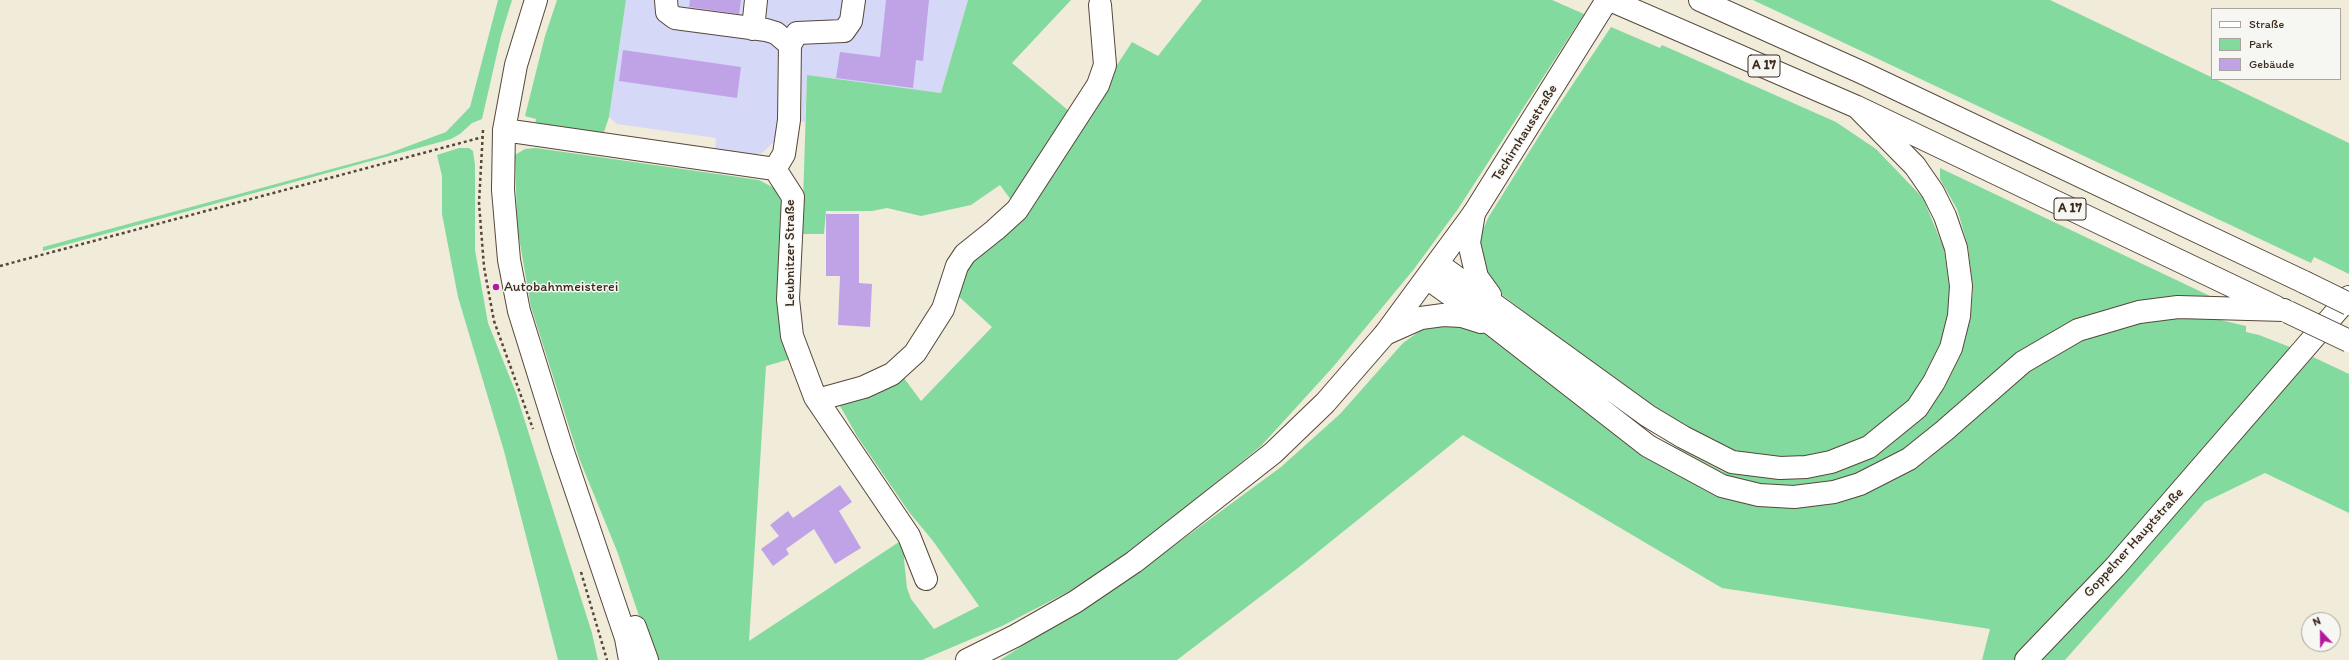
<!DOCTYPE html>
<meta charset="utf-8">
<style>
body{margin:0}
#map{position:relative;width:2349px;height:660px;overflow:hidden;background:#f1ebd9;font-family:Itim,sans-serif}
canvas{display:block}
.legend{position:absolute;left:2211px;top:8px;width:130px;height:72px;box-sizing:border-box;background:#f6f6f2;border:1px solid #aba49d;margin:0;padding:5px 7px;list-style:none;font-size:12px;color:#3b2a1e}
.legend li{display:flex;align-items:center;gap:8px;height:20px}
.legend b{width:20px;border:1px solid #aba49d}
.north{position:absolute;left:2301px;top:612px;width:40px;height:40px;box-sizing:border-box;background:#f6f6f2;border:1px solid #aba49d;border-radius:50%;rotate:338deg;font-size:11px;font-weight:700;line-height:16px;text-align:center;color:#3b2a1e}
.north::after{content:'';display:block;margin:auto;width:14px;height:18px;background:#b5179e;clip-path:polygon(50% 0,100% 100%,50% 72%,0 100%)}
</style>
<div id="map">
<canvas width="2349" height="660"></canvas>
<ul class="legend">
<li><b style="height:5px;background:#fff"></b>Straße</li>
<li><b style="height:11px;background:#83da9e"></b>Park</li>
<li><b style="height:11px;background:#c0a3e7"></b>Gebäude</li>
</ul>
<div class="north">N</div>
</div>
<script>
const c = document.querySelector('canvas').getContext('2d');
c.lineJoin = 'round';
function paint(path, color) {
  c.fillStyle = color;
  c.fill(path, 'evenodd');
}
function toPath(rows) {
  const path = new Path2D();
  for (const r of rows) {
    path.moveTo(r[0], r[1]);
    for (let i = 2; i < r.length; i += 2) path.lineTo(r[i], r[i + 1]);
  }
  return path;
}
function trace(path, color, width, dash) {
  c.strokeStyle = color;
  c.lineWidth = width;
  c.lineCap = dash ? 'butt' : 'round';
  c.setLineDash(dash || []);
  c.stroke(path);
}
function write(font, color, halo, rows, align = 'center') {
  c.font = font + ' Itim,sans-serif';
  c.lineWidth = 3;
  c.setLineDash([]);
  c.textBaseline = 'middle';
  c.strokeStyle = halo;
  c.fillStyle = color;
  for (const [text, x, y, turn = 0] of rows) {
    c.save();
    c.translate(x, y);
    c.rotate((+turn || 0) * Math.PI / 180);
    c.textAlign = isNaN(turn) ? turn : align;
    if (halo) c.strokeText(text, 0, 0);
    c.fillText(text, 0, 0);
    c.restore();
  }
}
const built = toPath([
 [626,0,968,0,941,93,807,75,805,122,778,119,774,142,762,153,752,155,715,151,716,138,617,124,609,117]
]);
const green = toPath([
 [498,0,512,0,501,36,482,119,472,123,460,134,451,139,43,251,43,247,387,154,446,132,470,107],
 [557,0,626,0,609,117,603,135,535,126,536,119,525,116,545,36],
 [968,0,1071,0,1012,63,1070,112,1011,200,1000,185,971,205,921,216,887,208,872,211,826,211,824,234,802,234,807,75,941,93],
 [1202,0,1552,0,1584,14,1458,209,1414,269,1333,367,1261,446,1128,554,1068,592,1002,626,922,660,654,660,617,551,579,458,531,307,517,226,515,155,525,149,536,148,759,180,774,188,781,201,782,221,778,319,790,359,766,366,749,641,902,540,905,550,904,560,907,588,911,599,934,629,979,606,933,541,909,512,857,436,836,399,901,374,921,401,992,327,956,294,963,261,1093,102,1132,42,1158,56],
 [1753,0,2050,0,2349,143,2349,274,2314,257,2311,263],
 [1611,27,1660,48,1662,45,1836,122,1876,149,1923,198,1944,249,1949,285,1949,314,1942,344,1925,379,1900,412,1863,437,1827,452,1807,456,1770,458,1727,451,1646,405,1492,287,1479,261,1480,237,1488,218,1551,117],
 [459,148,469,148,473,151,475,165,475,250,488,323,516,393,592,633,598,660,558,660,504,451,458,297,442,214,442,176,437,155],
 [1940,168,2210,296,2141,303,2082,319,1913,447,1858,477,1795,491,1725,481,1663,445,1664,441,1724,472,1781,479,1806,478,1872,455,1899,437,1924,416,1945,386,1960,353,1970,321,1973,289,1968,246,1957,209,1940,179],
 [2177,317,2216,319,2246,326,2246,332,2259,335,2295,349,2016,660,1982,660,1990,629,1722,588,1463,435,1298,568,1177,660,1000,660,1137,573,1281,467,1340,414,1403,343,1424,328,1443,323,1477,330,1493,337,1720,493,1888,480,1926,461,2022,375,2085,338,2143,320],
 [2313,357,2349,374,2349,513,2265,473,2205,502,2065,660,2040,660]
]);
const building = toPath([
 [690,0,741,0,739,14,689,7],
 [886,0,929,0,923,61,916,60,913,88,836,78,840,52,880,57],
 [623,50,741,67,737,98,619,81],
 [826,214,859,214,859,283,872,284,870,327,838,325,840,276,826,276],
 [840,485,852,502,839,511,861,548,835,564,814,529,786,549,789,554,773,566,761,549,779,536,770,525,788,511,793,518]
]);
const path = toPath([
 [483,130,479,203,484,267,494,321,533,429],
 [0,266,483,137],
 [581,572,607,660]
]);
const minor = toPath([
 [536,0,516,65,504,130,503,190,509,260,519,311,562,449,626,638,630,660],
 [666,0,667,12,675,18,766,30,776,33,790,45],
 [753,29,756,0],
 [504,130,775,169,793,197,788,299,792,336,815,397,909,536,926,579],
 [775,169,784,154,789,120,790,45,797,33,844,31,851,21,854,0],
 [817,400,864,387,892,374,915,353,943,309,957,266,965,254,995,230,1017,210,1098,85,1105,65,1100,5],
 [635,627,647,660],
 [2026,660,2115,567,2349,297]
]);
const major = toPath([
 [967,660,1015,636,1075,602,1134,562,1273,453,1325,403,1385,334,1474,213,1607,0]
]);
const highway = toPath([
 [1610,0,1857,107,2276,307],
 [1700,0,1863,73,2304,282],
 [1474,213,1469,243,1477,277,1490,295],
 [1438,264,1648,416,1683,437,1732,462,1780,468,1806,467,1831,462,1869,447,1917,408,1934,382,1951,348,1959,316,1961,286,1956,248,1945,216,1933,192,1915,166,1857,107],
 [1427,278,1494,326,1648,446,1722,486,1759,495,1794,497,1834,492,1860,484,1909,459,1944,431,2023,362,2078,330,2139,312,2178,307,2284,310],
 [1385,334,1421,318,1443,315,1462,316,1481,322]
]);
const highwayBridge = toPath([
 [2304,282,2349,304],
 [2288,312,2349,341]
]);
const markers = [
 [496,287,4,"#b5179e"]
];
const shields = [
 [1764,66,32],
 [2070,209,32]
];
const shieldNames = [
 ["A 17",1764,66],
 ["A 17",2070,209]
];
const streetNames = [
 ["Tschirnhausstraße",1525,133,-58],
 ["Leubnitzer Straße",790,253,-90],
 ["Goppelner Hauptstraße",2134,543,-48]
];
const poiNames = [
 ["Autobahnmeisterei",504,287]
];
paint(built, '#d6d8f8');
paint(green, '#83da9e');
paint(building, '#c0a3e7');
trace(minor, '#56473a', 24);
trace(major, '#56473a', 24);
trace(highway, '#56473a', 24);
trace(path, '#56473a', 2.5, [3, 3]);
trace(minor, '#fff', 22);
trace(major, '#fff', 22);
trace(highway, '#fff', 22);
trace(highwayBridge, '#56473a', 24, []);
trace(highwayBridge, '#fff', 22);
for (const [x, y, r, color] of markers) {
  const dot = new Path2D();
  dot.arc(x, y, r, 0, 2 * Math.PI);
  c.fillStyle = color;
  c.fill(dot);
  trace(dot, '#f6f6f2', 1.5);
}
for (const [x, y, w] of shields) {
  const box = new Path2D();
  box.roundRect(x - w / 2, y - 11, w, 22, 3);
  c.fillStyle = '#f6f6f2';
  c.fill(box);
  trace(box, '#3b2a1e', 1);
}
write('bold 13px', '#3b2a1e', null, shieldNames);
write('14px', '#3b2a1e', '#f6f6f2', streetNames);
write('14px', '#3b2a1e', '#f6f6f2', poiNames, 'left');
</script>
